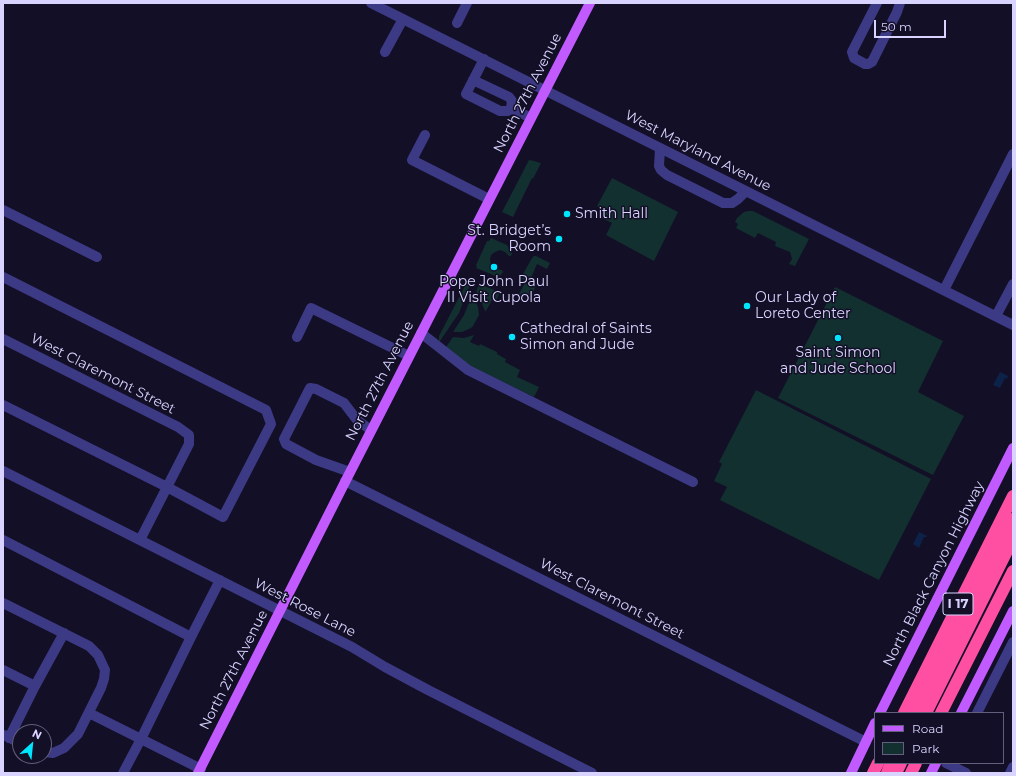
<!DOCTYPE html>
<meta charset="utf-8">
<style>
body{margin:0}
#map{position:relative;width:1016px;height:776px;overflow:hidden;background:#130f26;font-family:Montserrat,sans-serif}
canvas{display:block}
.frame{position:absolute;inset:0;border:4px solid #d9d4ff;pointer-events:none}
.legend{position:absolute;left:874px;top:712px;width:130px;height:52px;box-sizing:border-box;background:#130f26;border:1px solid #625e7d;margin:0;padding:5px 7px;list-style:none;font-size:12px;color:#d9d4ff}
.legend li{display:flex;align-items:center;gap:8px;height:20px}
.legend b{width:20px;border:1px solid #625e7d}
.north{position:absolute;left:12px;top:724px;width:40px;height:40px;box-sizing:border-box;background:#130f26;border:1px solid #625e7d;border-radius:50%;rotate:27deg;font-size:11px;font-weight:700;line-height:16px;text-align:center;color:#d9d4ff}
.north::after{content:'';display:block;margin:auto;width:14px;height:18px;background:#00e5ff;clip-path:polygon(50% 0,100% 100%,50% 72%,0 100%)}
.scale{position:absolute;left:874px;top:20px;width:72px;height:18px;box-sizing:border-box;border:2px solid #d9d4ff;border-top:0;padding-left:5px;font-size:12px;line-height:14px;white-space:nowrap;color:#d9d4ff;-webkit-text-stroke:3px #130f26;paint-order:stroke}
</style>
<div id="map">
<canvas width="1016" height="776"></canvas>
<div class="frame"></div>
<ul class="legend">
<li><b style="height:5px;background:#c25bff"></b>Road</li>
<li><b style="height:11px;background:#12302f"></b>Park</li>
</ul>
<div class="north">N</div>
<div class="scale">50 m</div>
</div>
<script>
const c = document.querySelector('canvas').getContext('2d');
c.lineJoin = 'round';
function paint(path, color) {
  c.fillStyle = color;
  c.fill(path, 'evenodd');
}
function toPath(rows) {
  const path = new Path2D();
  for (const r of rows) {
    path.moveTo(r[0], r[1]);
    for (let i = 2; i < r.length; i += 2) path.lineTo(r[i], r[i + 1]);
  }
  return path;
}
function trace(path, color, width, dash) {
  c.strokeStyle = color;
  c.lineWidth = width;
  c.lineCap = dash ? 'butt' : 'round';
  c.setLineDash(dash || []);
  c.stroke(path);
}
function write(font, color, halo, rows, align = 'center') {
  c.font = font + ' Montserrat,sans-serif';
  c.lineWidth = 3;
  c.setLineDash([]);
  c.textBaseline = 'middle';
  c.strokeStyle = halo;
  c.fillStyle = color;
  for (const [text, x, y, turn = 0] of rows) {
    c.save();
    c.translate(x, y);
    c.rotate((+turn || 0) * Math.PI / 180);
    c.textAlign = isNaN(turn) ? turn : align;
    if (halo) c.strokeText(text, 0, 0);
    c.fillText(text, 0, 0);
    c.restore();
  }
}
const green = toPath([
 [529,160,534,161,541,163,533,179,532,178,513,217,502,212],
 [612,178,678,212,654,261,606,235,612,223,600,217,603,210,597,206],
 [748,211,753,211,809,239,795,266,789,264,792,259,790,252,775,246,776,242,758,233,755,238,736,228,738,224,735,222,737,218,744,212],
 [491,238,507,245,512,253,511,256,509,256,505,252,500,250,495,252,491,255,490,260,491,265,496,269,502,270,503,272,501,275,496,276,493,275,476,268,477,267,476,265,487,241,489,241],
 [534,256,536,256,550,263,547,269,537,264,531,278,523,274,532,258],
 [523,277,537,284,530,299,519,294,526,281,522,279],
 [467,282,471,282,459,313,440,341,439,341,439,336],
 [479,284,500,292,496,302,492,300,486,311,485,311,479,296,476,292],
 [835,287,943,341,918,392,964,416,933,475,778,398],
 [472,295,474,297,478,307,479,315,473,326,471,328,462,332,453,332,464,315],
 [474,335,470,342,479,346,480,344,497,352,497,354,506,359,505,362,520,370,517,377,539,387,534,397,467,365,446,347,453,337,464,338],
 [756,390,931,479,879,580,720,500,727,487,714,481,722,464,719,462]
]);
const water = toPath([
 [1000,372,1008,376,1007,379,1005,378,1000,388,993,385],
 [919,532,927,536,926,537,924,537,919,548,913,544]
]);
const minor = toPath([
 [371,3,1013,325],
 [877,3,852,52,854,58,865,64,868,64,872,62,897,12,900,3],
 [457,23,467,3],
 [385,52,403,19],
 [484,59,466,94,500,111,508,111,511,108],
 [473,80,509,97,512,101,511,108],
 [511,108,531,118],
 [425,135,412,160,489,199],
 [660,148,659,166,661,170,667,175,723,203,732,203,738,199,746,191],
 [3,210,97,257],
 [3,277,266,410,271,424,223,517,167,487,3,405],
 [944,290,1013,154],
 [996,316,1013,284],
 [421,333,468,370,693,482],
 [297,337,311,308,409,356],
 [3,339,178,427,189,435,189,444,140,540],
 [3,471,352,647,385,667,428,690,592,773],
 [350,472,316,460,286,444,284,439,310,388,316,389,344,403,357,420,371,430],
 [345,481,866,742],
 [3,540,191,637],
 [3,603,89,646,98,655,105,670,104,679,101,688,78,734,64,748,53,753,44,752],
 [3,670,35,686],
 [89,713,201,769],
 [977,713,1013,642],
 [4,735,20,743],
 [9,738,35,686,64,633],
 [946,763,966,773],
 [123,773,141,739,191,637,220,580],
 [1010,773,1013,767]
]);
const major = toPath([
 [880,713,1013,448],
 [961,713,1013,611],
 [198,773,343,486,590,3],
 [851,773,875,723],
 [931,773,936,763]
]);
const highway = toPath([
 [904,713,1013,496],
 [916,713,1013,519],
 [926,713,1013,539],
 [941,713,1013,571],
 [873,773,878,763],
 [887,773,891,763],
 [896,773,901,763],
 [911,773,916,763]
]);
const markers = [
 [567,214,4,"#00e5ff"],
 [559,239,4,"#00e5ff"],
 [494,267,4,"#00e5ff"],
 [747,306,4,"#00e5ff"],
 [512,337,4,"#00e5ff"],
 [838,338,4,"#00e5ff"]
];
const shields = [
 [958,604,30]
];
const shieldNames = [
 ["I 17",958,604]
];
const streetNames = [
 ["North 27th Avenue",528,93,-63],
 ["West Maryland Avenue",698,151,27],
 ["West Claremont Street",103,374,27],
 ["North 27th Avenue",380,381,-63],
 ["North Black Canyon Highway",934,574,-63],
 ["West Claremont Street",612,599,27],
 ["West Rose Lane",305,608,27],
 ["North 27th Avenue",234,670,-63]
];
const poiNames = [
 ["Smith Hall",575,214],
 ["St. Bridget’s",551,231,"right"],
 ["Room",551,247,"right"],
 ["Pope John Paul",494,282,"center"],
 ["II Visit Cupola",494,298,"center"],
 ["Our Lady of",755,298],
 ["Loreto Center",755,314],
 ["Cathedral of Saints",520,329],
 ["Simon and Jude",520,345],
 ["Saint Simon",838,353,"center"],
 ["and Jude School",838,369,"center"]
];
paint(green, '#12302f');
paint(water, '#0c2248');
trace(minor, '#3d3a85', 10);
trace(major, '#c25bff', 10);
trace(highway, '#ff4fa3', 12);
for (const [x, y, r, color] of markers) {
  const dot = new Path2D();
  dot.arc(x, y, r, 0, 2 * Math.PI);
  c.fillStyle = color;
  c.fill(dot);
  trace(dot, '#130f26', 1.5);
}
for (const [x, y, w] of shields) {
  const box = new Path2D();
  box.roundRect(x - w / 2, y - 11, w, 22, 3);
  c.fillStyle = '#130f26';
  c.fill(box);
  trace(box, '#d9d4ff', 1);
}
write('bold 13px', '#d9d4ff', null, shieldNames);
write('14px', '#d9d4ff', '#130f26', streetNames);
write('14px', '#d9d4ff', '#130f26', poiNames, 'left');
</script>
